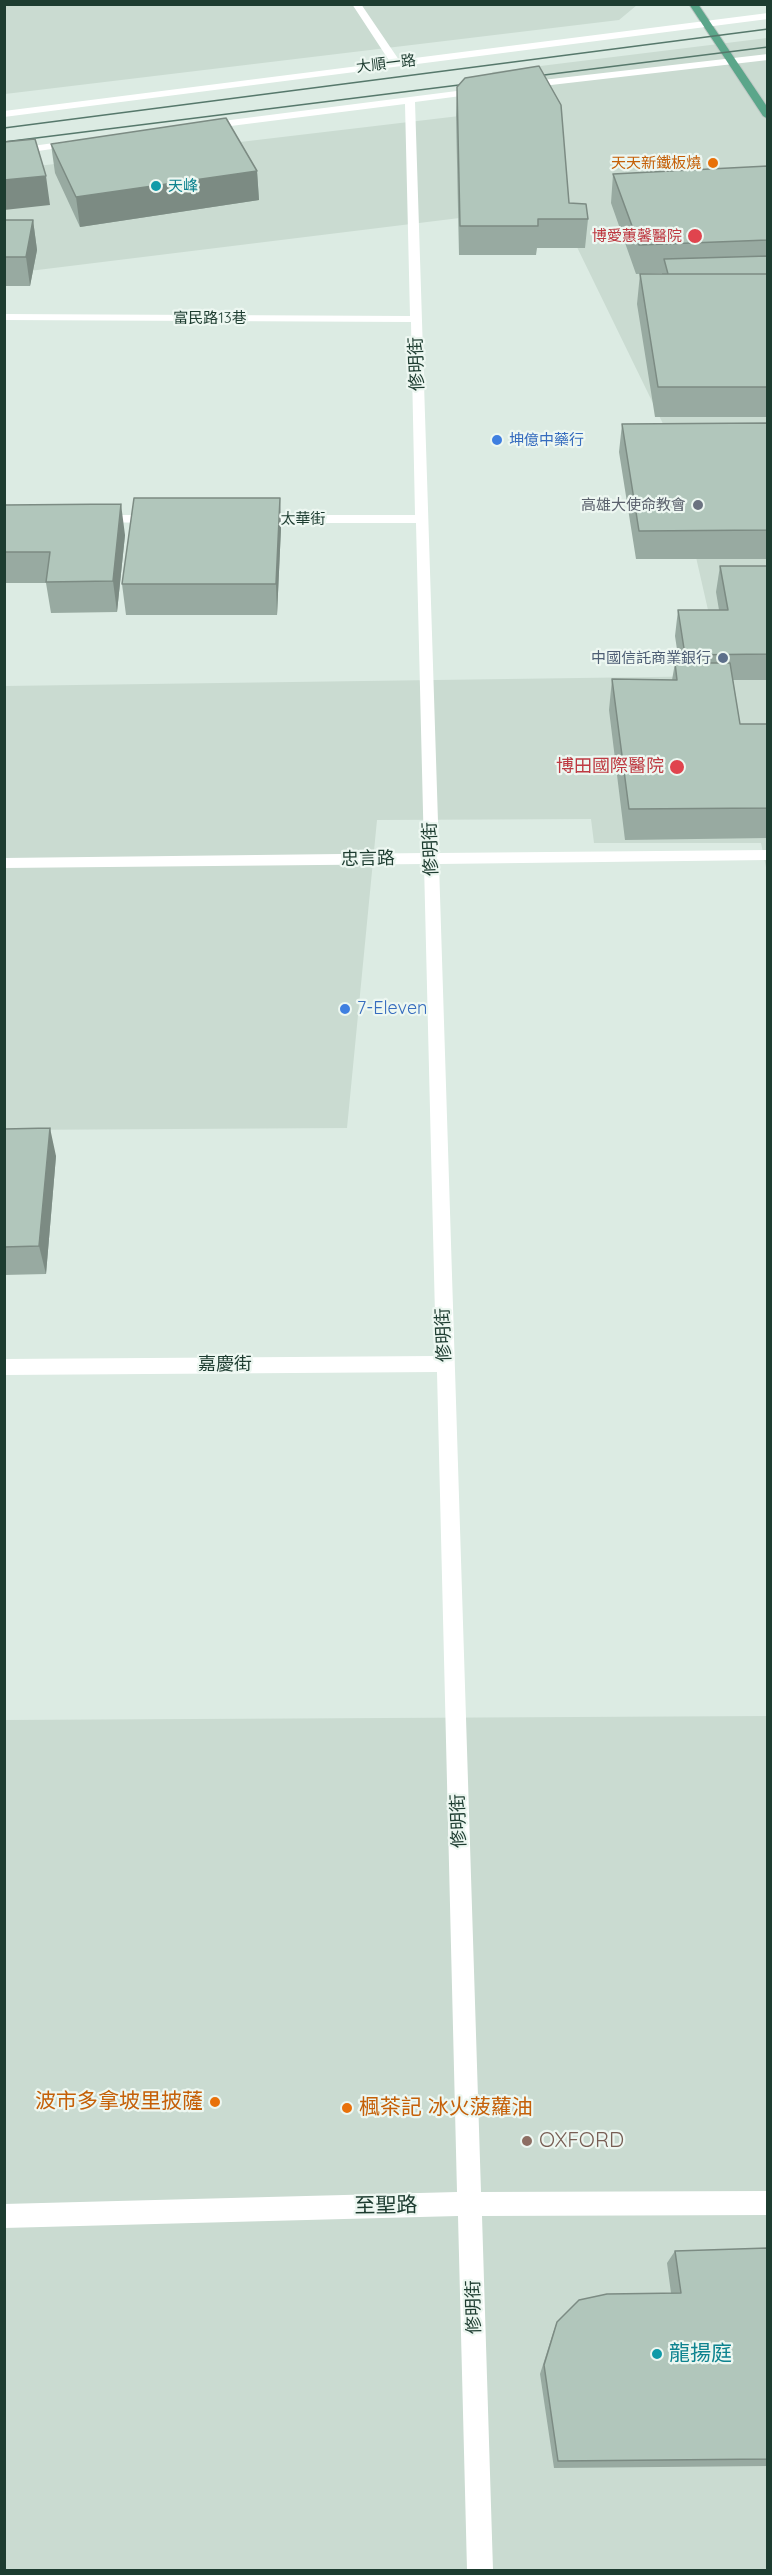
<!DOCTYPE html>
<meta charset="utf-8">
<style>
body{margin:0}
#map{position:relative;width:772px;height:2575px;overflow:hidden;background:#dcebe3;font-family:Quicksand,sans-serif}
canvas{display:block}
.frame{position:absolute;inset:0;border:6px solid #1d3c30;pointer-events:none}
</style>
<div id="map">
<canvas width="772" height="2575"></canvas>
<div class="frame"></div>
</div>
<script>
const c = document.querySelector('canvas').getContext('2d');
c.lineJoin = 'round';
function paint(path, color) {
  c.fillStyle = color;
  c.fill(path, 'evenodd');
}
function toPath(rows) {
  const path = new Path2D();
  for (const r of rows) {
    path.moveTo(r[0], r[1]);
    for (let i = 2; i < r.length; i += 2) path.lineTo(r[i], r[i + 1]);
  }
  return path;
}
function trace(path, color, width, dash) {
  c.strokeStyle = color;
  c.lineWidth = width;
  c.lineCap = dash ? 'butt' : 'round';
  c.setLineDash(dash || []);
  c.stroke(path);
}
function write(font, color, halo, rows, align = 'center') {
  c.font = font + ' Quicksand,"Noto Sans TC",sans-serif';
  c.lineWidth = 4.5;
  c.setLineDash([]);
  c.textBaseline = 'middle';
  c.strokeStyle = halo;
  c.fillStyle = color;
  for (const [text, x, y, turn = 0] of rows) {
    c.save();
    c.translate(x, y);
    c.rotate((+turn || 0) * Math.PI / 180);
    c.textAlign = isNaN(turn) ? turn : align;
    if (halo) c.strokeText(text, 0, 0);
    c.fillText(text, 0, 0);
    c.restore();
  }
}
const built = toPath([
 [4,5,637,5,619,20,5,94],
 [767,38,767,872,761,843,594,843,591,819,377,820,347,1128,5,1130,5,686,723,676,668,434,557,206,5,274,4,170,510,110,492,72],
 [767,1716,767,2570,5,2570,4,1720]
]);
const minor = toPath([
 [352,4,361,4,399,60,768,13,768,19,4,117,4,111,390,62,352,4],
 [768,54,768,60,525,88,520,85,525,82,768,54],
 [480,88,485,91,484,93,415,102,439,853,768,850,768,860,439,864,481,2192,768,2191,768,2215,482,2216,493,2570,467,2570,458,2216,4,2228,4,2204,457,2192,437,1372,4,1375,4,1359,436,1356,424,864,4,868,4,858,424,853,416,523,258,523,252,519,258,515,415,515,411,322,4,320,4,314,410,316,405,104,207,129,202,126,207,123,480,88],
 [75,140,80,143,79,145,4,156,4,150,75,140],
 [99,515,156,515,162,519,156,523,94,522,93,519,94,516,99,515]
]);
const major = toPath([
 [689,4,698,4,768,108,768,119,763,116,689,4]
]);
const tram = toPath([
 [528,77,768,47],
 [4,128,768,29],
 [4,142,475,83]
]);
const wall = toPath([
 [457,87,569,203,588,219,585,248,537,248,536,255,459,255,456,116],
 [51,144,257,171,259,200,80,227,55,173],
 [768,166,768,417,655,417,637,304,640,274,662,274,662,273,636,274,611,203,613,174],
 [4,220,33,220,37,250,30,286,4,286],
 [768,423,768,559,636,559,619,452,622,424],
 [4,505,125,535,117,612,51,613,46,583,4,583],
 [281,528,277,615,126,615,122,584],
 [720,566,768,566,768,680,733,680,740,724,768,724,768,838,625,840,609,710,612,679,672,680,675,663,679,663,675,636,678,610,719,610,716,592],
 [4,1129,56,1156,46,1274,4,1275],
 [768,2248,768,2466,554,2468,540,2374,553,2333,557,2322,671,2293,667,2263,675,2251]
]);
const shadedWall = toPath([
 [257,171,259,200,80,227,76,197],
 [46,176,50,205,4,210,4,180],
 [33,220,37,250,30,286,26,257],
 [280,498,281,528,277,615,276,584],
 [121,504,125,535,117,612,113,581],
 [50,1128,56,1156,46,1274,39,1246]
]);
const building = toPath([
 [539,66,561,105,569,203,586,204,588,219,538,219,538,226,460,226,457,87,465,78,539,66],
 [226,118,257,171,76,197,51,144,226,118],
 [35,139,46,176,4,180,4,142,35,139],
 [768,166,768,240,639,245,613,174,768,166],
 [4,220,33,220,26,257,4,257,4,220],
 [768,256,768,274,668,274,664,259,768,256],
 [640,274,768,274,768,387,658,387,640,274],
 [768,423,768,530,639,531,622,424,768,423],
 [134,498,280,498,276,584,122,584,134,498],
 [121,504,113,581,46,582,50,552,4,552,4,505,121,504],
 [720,566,768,566,768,654,685,655,678,610,728,610,720,566],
 [675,663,730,663,740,724,768,724,768,808,629,809,612,679,677,680,675,663],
 [50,1128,39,1246,4,1247,4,1129,50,1128],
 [768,2248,768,2459,558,2461,544,2365,557,2322,579,2300,607,2294,681,2293,675,2251,768,2248]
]);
const markers = [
 [713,163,6,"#e8710a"],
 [156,186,6,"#0f9aa8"],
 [695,236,8,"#e0444e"],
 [497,440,6,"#3f7fe0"],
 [698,505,6,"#6b7280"],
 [723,658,6,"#5c6f8a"],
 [677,767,8,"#e0444e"],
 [345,1009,6,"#3f7fe0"],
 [215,2102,6,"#e8710a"],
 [347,2108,6,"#e8710a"],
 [527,2141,6,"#8d6e63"],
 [657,2354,6,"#0f9aa8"]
];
const farStreetnames = [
 ["大順一路",386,64,-7],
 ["富民路13巷",210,318],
 ["太華街",303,519]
];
const farFoodnames = [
 ["天天新鐵板燒",701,163]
];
const farCulturenames = [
 ["天峰",168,186]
];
const farHealthnames = [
 ["博愛蕙馨醫院",682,236]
];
const farShopnames = [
 ["坤億中藥行",509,440]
];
const farWorshipnames = [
 ["高雄大使命教會",686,505]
];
const farServicenames = [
 ["中國信託商業銀行",711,658]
];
const streetNames = [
 ["修明街",417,364,-92],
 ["修明街",431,849,-92],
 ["忠言路",368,859,-1],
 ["修明街",444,1335,-92],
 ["嘉慶街",225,1365],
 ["修明街",459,1821,-92],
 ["修明街",474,2307,-91]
];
const healthNames = [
 ["博田國際醫院",664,767]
];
const shopNames = [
 ["7-Eleven",357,1009]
];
const nearFoodnames = [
 ["波市多拿坡里披薩",203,2102],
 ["楓茶記 冰火菠蘿油",359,2108,"left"]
];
const nearEducationnames = [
 ["OXFORD",539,2141]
];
const nearStreetnames = [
 ["至聖路",386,2206,-1]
];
const nearCulturenames = [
 ["龍揚庭",669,2354]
];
paint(built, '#cadbd1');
trace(major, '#c0c8c5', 2);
paint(minor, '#fff');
paint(major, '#5ba68a');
trace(tram, '#56786b', 1.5);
paint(wall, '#98aaa1');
paint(shadedWall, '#7c8b83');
paint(building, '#b1c6bb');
trace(building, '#7c8b83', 1.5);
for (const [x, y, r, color] of markers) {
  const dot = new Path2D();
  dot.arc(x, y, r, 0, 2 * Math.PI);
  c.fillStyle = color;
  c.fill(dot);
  trace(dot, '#edf7f1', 2);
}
write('15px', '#1d3c30', '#edf7f1', farStreetnames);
write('15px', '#c56008', '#edf7f1', farFoodnames, 'right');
write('15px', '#0d838f', '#edf7f1', farCulturenames, 'left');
write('15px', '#be3a42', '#edf7f1', farHealthnames, 'right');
write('15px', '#366cbe', '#edf7f1', farShopnames, 'left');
write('15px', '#5b616d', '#edf7f1', farWorshipnames, 'right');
write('15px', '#4e5e75', '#edf7f1', farServicenames, 'right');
write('18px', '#1d3c30', '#edf7f1', streetNames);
write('18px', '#be3a42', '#edf7f1', healthNames, 'right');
write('18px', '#366cbe', '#edf7f1', shopNames, 'left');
write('21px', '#c56008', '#edf7f1', nearFoodnames, 'right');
write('21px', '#785e54', '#edf7f1', nearEducationnames, 'left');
write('21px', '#1d3c30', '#edf7f1', nearStreetnames);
write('21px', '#0d838f', '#edf7f1', nearCulturenames, 'left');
</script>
